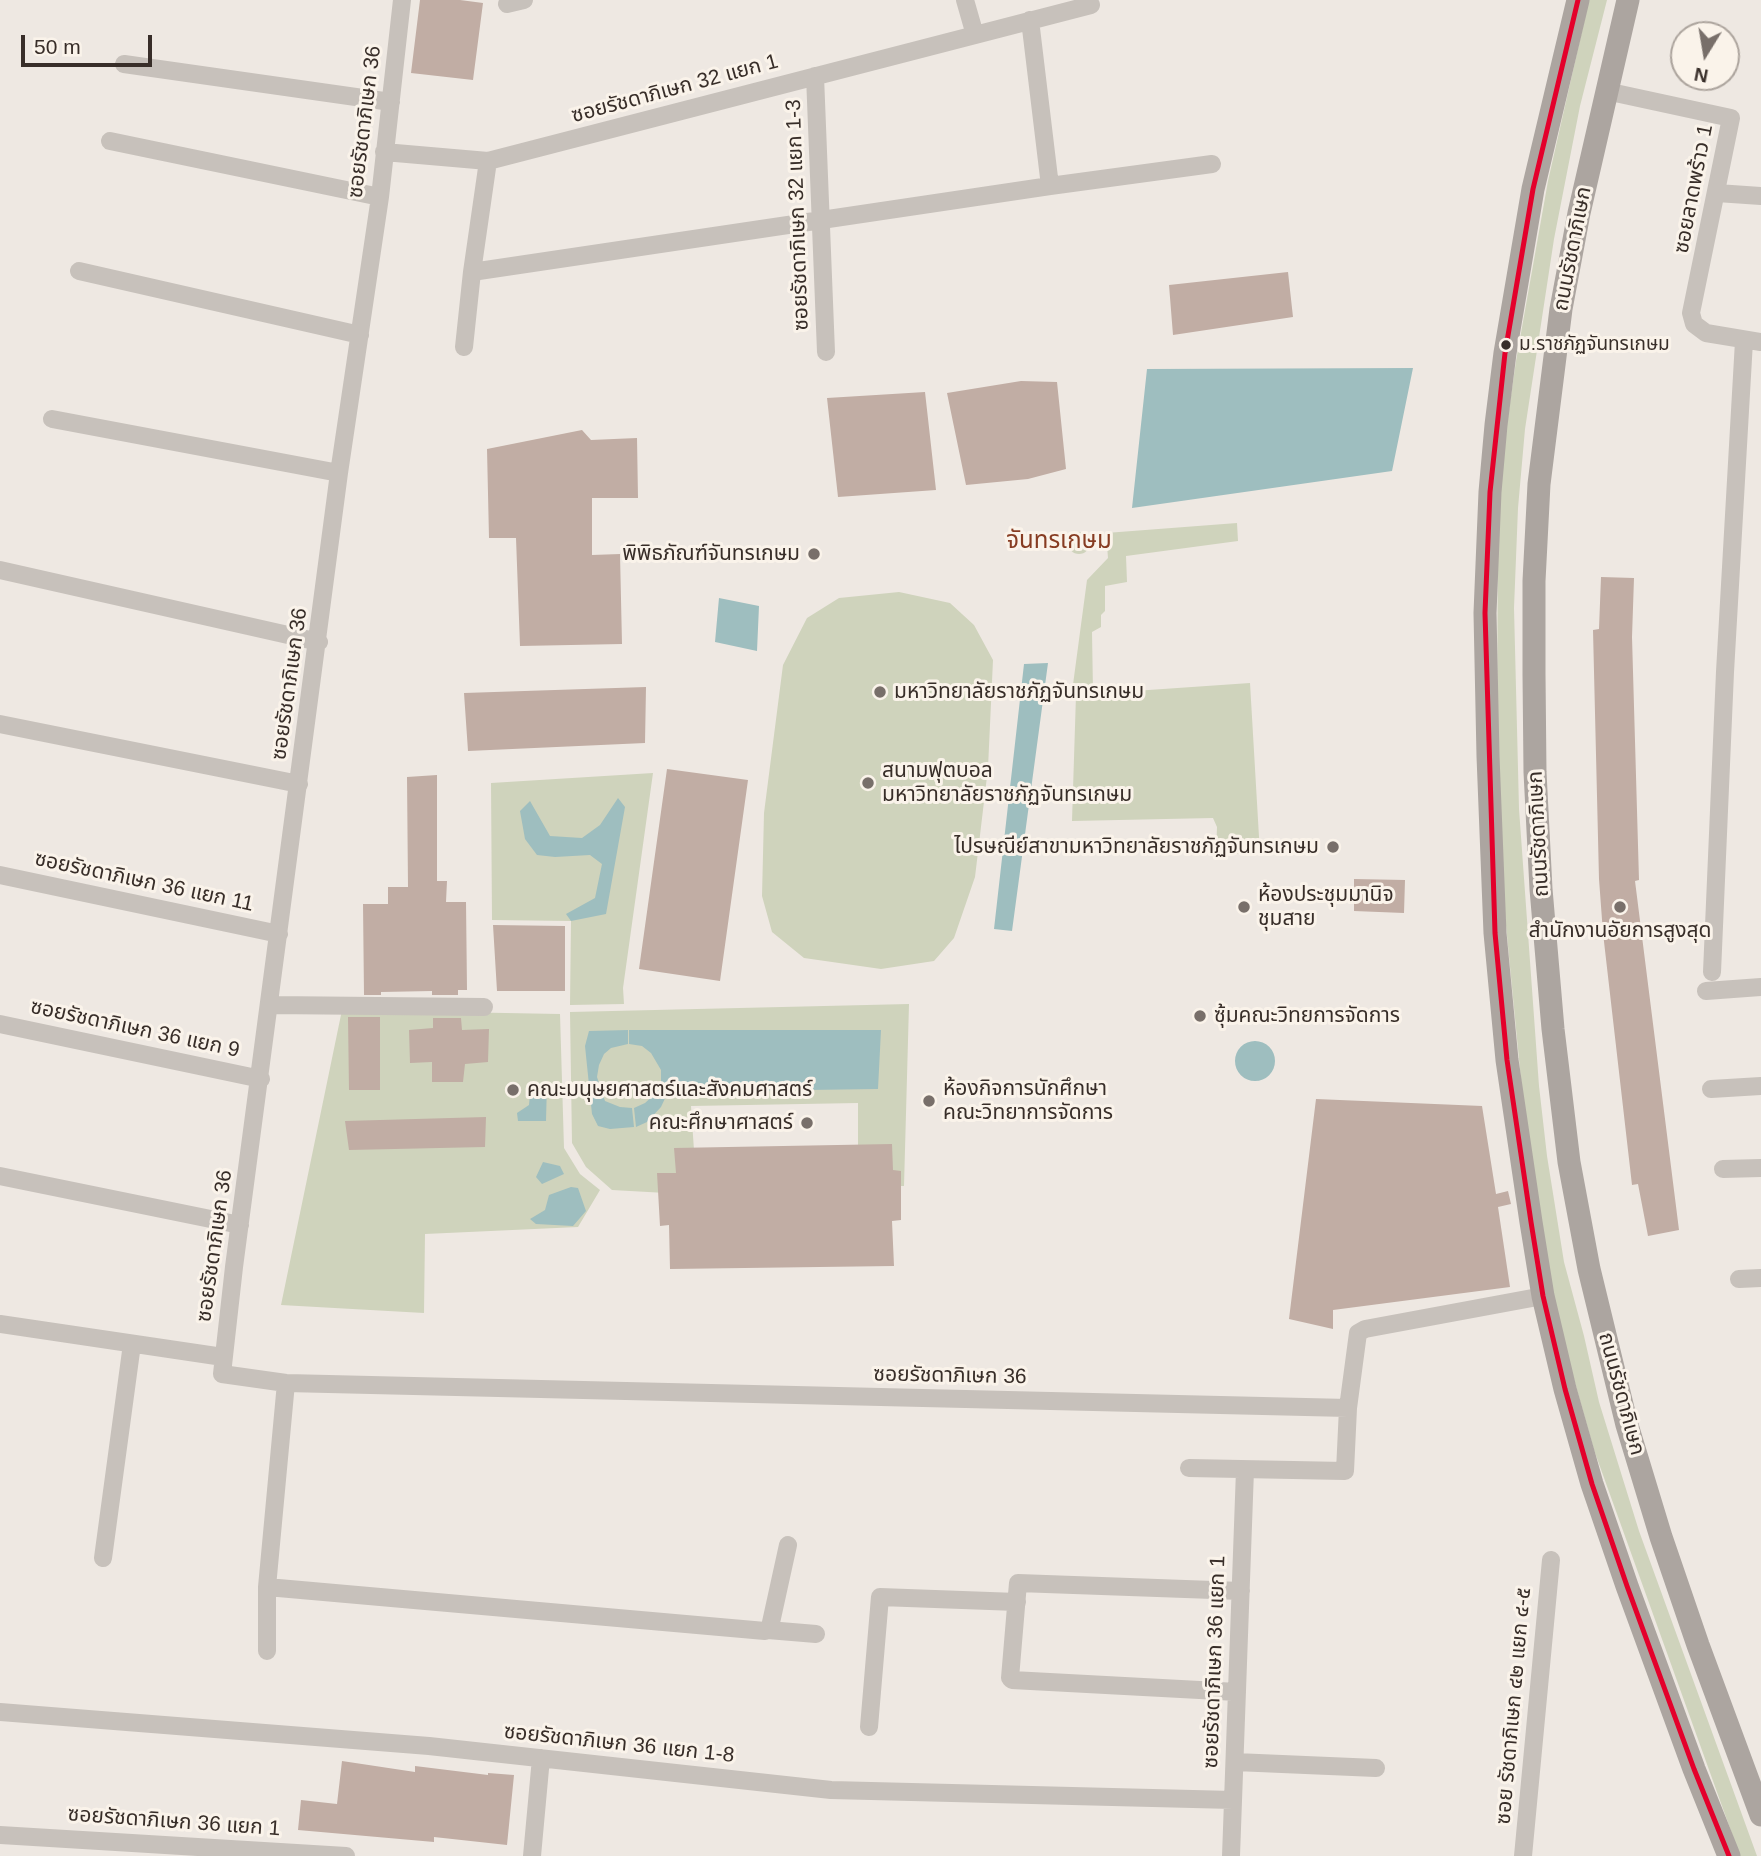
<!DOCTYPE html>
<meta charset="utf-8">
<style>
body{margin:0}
#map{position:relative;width:1761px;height:1856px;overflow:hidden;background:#eee8e2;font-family:Arial,sans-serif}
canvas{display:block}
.north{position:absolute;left:1670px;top:21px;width:70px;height:70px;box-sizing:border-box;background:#faf3ea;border:2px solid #aca49d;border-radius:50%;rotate:191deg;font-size:19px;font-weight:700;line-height:28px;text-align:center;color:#382e29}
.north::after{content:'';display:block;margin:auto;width:24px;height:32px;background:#786f6a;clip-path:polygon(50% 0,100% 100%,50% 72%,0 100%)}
.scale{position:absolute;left:21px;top:35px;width:131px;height:32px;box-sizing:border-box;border:4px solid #382e29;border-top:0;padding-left:9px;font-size:21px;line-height:24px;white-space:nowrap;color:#382e29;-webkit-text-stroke:5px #faf3ea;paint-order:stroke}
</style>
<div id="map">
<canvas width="1761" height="1856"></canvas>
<div class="north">N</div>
<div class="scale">50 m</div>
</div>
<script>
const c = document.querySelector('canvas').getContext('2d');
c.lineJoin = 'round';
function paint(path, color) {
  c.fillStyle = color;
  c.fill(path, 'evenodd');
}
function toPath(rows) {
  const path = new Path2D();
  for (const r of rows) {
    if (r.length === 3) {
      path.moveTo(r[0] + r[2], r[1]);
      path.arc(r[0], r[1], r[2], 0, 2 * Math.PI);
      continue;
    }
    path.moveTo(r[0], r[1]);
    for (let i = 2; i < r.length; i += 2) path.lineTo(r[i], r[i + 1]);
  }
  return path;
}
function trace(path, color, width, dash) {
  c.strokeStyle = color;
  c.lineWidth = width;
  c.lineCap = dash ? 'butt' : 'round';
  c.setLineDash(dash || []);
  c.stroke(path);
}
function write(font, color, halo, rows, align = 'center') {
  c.font = font + ' Arial,"Noto Sans Thai",sans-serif';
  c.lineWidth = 6;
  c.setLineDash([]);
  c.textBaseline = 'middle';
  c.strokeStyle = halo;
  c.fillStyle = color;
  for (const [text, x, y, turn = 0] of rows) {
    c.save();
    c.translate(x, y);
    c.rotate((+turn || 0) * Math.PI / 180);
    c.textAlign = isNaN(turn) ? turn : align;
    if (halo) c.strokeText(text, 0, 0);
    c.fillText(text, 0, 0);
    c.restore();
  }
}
const green = toPath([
 [1589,0,1607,0,1580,106,1554,239,1525,429,1518,508,1514,608,1519,809,1539,1086,1547,1156,1564,1262,1584,1336,1599,1402,1639,1531,1757,1856,1740,1856,1594,1450,1557,1319,1526,1131,1504,905,1497,727,1498,529,1505,437,1516,361,1548,181],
 [1237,523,1238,541,1126,556,1127,582,1105,586,1105,611,1101,615,1101,627,1092,632,1093,692,1072,692,1087,580,1108,558,1106,533],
 [1079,543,11],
 [899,592,950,603,974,625,993,660,988,768,975,877,954,938,934,961,881,969,804,958,772,932,762,896,764,813,783,665,807,618,839,598],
 [1250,683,1260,854,1216,854,1217,827,1213,818,1072,821,1076,695],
 [653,773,623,988,624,1004,570,1005,571,921,492,920,491,783],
 [909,1004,904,1186,858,1186,858,1103,691,1106,696,1180,666,1193,612,1190,586,1167,572,1143,570,1012],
 [342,1010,560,1014,564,1148,580,1174,600,1190,578,1227,425,1234,424,1313,281,1305]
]);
const water = toPath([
 [1413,368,1392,471,1132,508,1147,369],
 [719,598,759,606,757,651,715,642],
 [1048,663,1012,931,994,929,1024,664],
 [618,798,625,807,606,914,571,921,566,914,595,898,602,864,590,855,555,857,537,855,525,839,520,811,530,801,550,836,582,838,600,825],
 [628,1030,628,1044,611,1048,604,1054,599,1065,597,1077,605,1101,620,1107,632,1108,634,1127,610,1129,598,1126,592,1114,585,1046,589,1031],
 [629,1030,881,1030,878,1089,668,1092,661,1107,647,1122,636,1127,634,1108,645,1103,656,1093,661,1081,661,1070,651,1053,642,1046,629,1044],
 [1255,1061,20],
 [531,1083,547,1083,546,1121,518,1121,517,1113,529,1105],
 [543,1162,560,1166,564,1174,542,1184,536,1177],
 [571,1187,578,1188,586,1211,573,1226,536,1224,530,1219,545,1210,549,1195]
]);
const building = toPath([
 [420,0,460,0,483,3,473,80,411,73],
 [1288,272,1293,317,1173,335,1169,285],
 [1021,381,1057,382,1066,469,1028,479,966,485,947,393],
 [925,392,936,490,838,497,827,398],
 [582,430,591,440,637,438,638,498,592,498,592,555,620,554,622,644,520,646,516,538,489,538,487,449],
 [1601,577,1634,578,1632,637,1639,880,1635,881,1679,1230,1648,1236,1638,1184,1632,1185,1603,933,1599,879,1593,630,1599,629],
 [646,687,645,743,468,751,464,693],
 [667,769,748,780,720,981,639,969],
 [437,775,437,881,447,881,446,902,466,902,467,990,458,990,458,995,432,995,432,991,381,992,381,995,364,995,363,904,388,904,388,887,408,887,407,777],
 [1354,879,1405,880,1404,913,1354,911],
 [493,925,565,926,565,991,497,991],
 [348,1017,380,1017,380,1090,349,1090],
 [433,1018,461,1018,462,1030,489,1029,488,1062,465,1064,463,1082,432,1082,432,1062,410,1063,409,1030,433,1028],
 [1316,1099,1482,1106,1496,1194,1508,1191,1511,1204,1498,1207,1510,1287,1333,1310,1333,1329,1289,1319],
 [486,1117,485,1147,349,1150,345,1121],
 [892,1144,893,1170,901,1171,901,1220,892,1221,894,1266,670,1269,669,1225,660,1226,657,1173,676,1173,674,1148],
 [342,1761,415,1772,415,1766,488,1775,488,1773,514,1775,507,1845,434,1837,434,1842,298,1830,301,1800,337,1804]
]);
const minor = toPath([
 [402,0,380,197,339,473,234,1267,222,1374,286,1383,1348,1408],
 [965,0,975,35],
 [507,4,524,0],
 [124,64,391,102],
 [815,76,826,352],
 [1606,91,1731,118,1691,313,1694,324,1706,333,1761,342],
 [110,141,380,197],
 [384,152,488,161,1091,5],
 [488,161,472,272,1050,186,1030,20],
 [1050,186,1212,164],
 [1717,193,1761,196],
 [79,271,360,335],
 [464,347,472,272],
 [52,419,339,473],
 [0,570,319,642],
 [0,724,299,784],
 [0,875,279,934],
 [1712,972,1725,672,1744,341],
 [1706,991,1761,987],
 [270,1005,484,1007],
 [0,1024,261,1079],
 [1711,1089,1761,1086],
 [1723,1169,1761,1168],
 [0,1176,240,1225],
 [1739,1279,1761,1278],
 [0,1324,223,1357],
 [1189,1468,1345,1471,1348,1408,1358,1333,1365,1329,1543,1296],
 [103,1558,132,1344],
 [267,1587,765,1631,770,1627,788,1545],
 [768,1630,816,1634],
 [267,1651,267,1587,286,1383],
 [1237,1692,1012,1680,1010,1678,1018,1583,1241,1591],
 [0,1712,429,1746,831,1790,1233,1800],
 [869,1727,880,1597,1017,1602],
 [1235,1762,1376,1768],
 [0,1835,346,1856],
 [532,1856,541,1758],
 [1231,1856,1245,1470],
 [1523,1856,1551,1560]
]);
const major = toPath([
 [1578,0,1533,189,1505,353,1496,425,1490,492,1485,613,1488,756,1495,933,1507,1060,1531,1222,1543,1296,1565,1389,1592,1484,1627,1586,1694,1769,1729,1856],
 [1628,0,1579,213,1561,309,1539,484,1534,581,1534,674,1535,772,1541,889,1553,1029,1569,1162,1589,1269,1627,1425,1661,1537,1698,1645,1761,1815]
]);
const bus1 = toPath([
 [1578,0,1533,189,1505,353,1490,492,1485,613,1495,933,1507,1060,1531,1222,1543,1296,1565,1389,1592,1484,1627,1586,1694,1769,1729,1856]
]);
const markers = [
 [1506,345,6,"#382e29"],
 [814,554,7,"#786f6a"],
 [880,692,7,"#786f6a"],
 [868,783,7,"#786f6a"],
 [1333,847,7,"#786f6a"],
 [1244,907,7,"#786f6a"],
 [1620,907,7,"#786f6a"],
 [1200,1016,7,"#786f6a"],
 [513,1090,7,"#786f6a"],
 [929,1101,7,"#786f6a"],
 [807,1123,7,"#786f6a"]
];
const busNames = [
 ["ม.ราชภัฏจันทรเกษม",1519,345]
];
const streetNames = [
 ["ซอยรัชดาภิเษก 32 แยก 1",675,89,-15],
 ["ซอยรัชดาภิเษก 36",365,122,-83],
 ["ซอยลาดพร้าว 1",1694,189,-79],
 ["ซอยรัชดาภิเษก 32 แยก 1-3",798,215,-92],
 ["ถนนรัชดาภิเษก",1573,249,-79],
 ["ซอยรัชดาภิเษก 36",290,684,-82],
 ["ถนนรัชดาภิเษก",1539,834,-93],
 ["ซอยรัชดาภิเษก 36 แยก 11",144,882,12],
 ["ซอยรัชดาภิเษก 36 แยก 9",135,1029,12],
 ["ซอยรัชดาภิเษก 36",215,1246,-82],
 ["ซอยรัชดาภิเษก 36",950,1376,1],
 ["ถนนรัชดาภิเษก",1621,1394,75],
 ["ซอยรัชดาภิเษก 36 แยก 1",1215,1662,-88],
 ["ซอย รัชดาภิเษก ๔๒ แยก ๔-๕",1514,1706,-85],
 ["ซอยรัชดาภิเษก 36 แยก 1-8",619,1744,6],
 ["ซอยรัชดาภิเษก 36 แยก 1",174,1822,4]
];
const poiNames = [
 ["พิพิธภัณฑ์จันทรเกษม",800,554,"right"],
 ["มหาวิทยาลัยราชภัฏจันทรเกษม",894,692],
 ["สนามฟุตบอล",882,771],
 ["มหาวิทยาลัยราชภัฏจันทรเกษม",882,795],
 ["ไปรษณีย์สาขามหาวิทยาลัยราชภัฏจันทรเกษม",1319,847,"right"],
 ["ห้องประชุมมานิจ",1258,895],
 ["ชุมสาย",1258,919],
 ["สำนักงานอัยการสูงสุด",1620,931,"center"],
 ["ซุ้มคณะวิทยการจัดการ",1214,1016],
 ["ห้องกิจการนักศึกษา",943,1089],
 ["คณะวิทยาการจัดการ",943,1113],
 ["คณะมนุษยศาสตร์และสังคมศาสตร์",527,1090],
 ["คณะศึกษาศาสตร์",793,1123,"right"]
];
const quarterNames = [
 ["จันทรเกษม",1059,541]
];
paint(green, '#cfd3bc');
paint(water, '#9ebebf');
paint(building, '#c1ada4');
trace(minor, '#c7c1bb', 18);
trace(major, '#aca5a0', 23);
trace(bus1, '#e4002b', 5);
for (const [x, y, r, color] of markers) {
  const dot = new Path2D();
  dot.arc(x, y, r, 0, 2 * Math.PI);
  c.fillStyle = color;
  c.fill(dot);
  trace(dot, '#faf3ea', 2.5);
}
write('19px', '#382e29', '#faf3ea', busNames, 'left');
write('21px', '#382e29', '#faf3ea', streetNames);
write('21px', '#382e29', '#faf3ea', poiNames, 'left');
write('24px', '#873c22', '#faf3ea', quarterNames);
</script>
